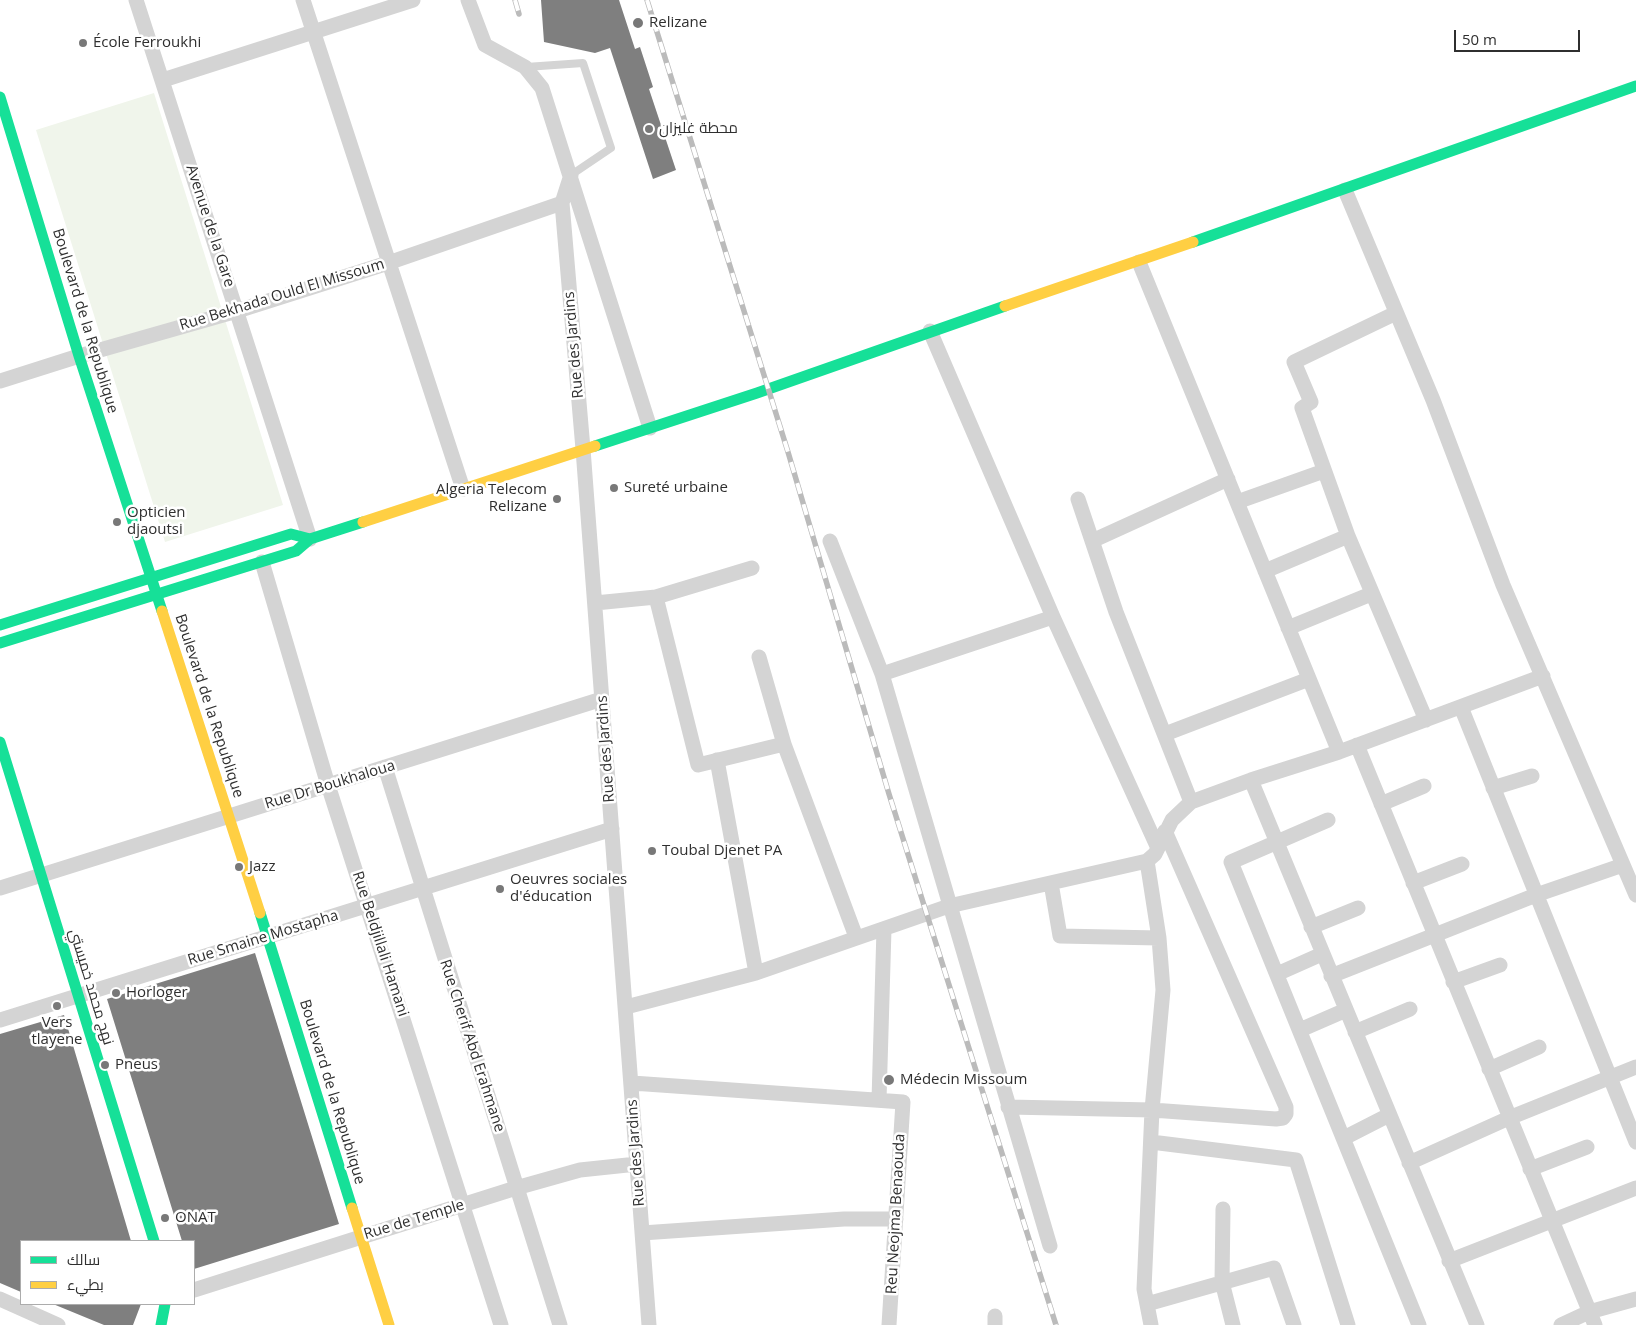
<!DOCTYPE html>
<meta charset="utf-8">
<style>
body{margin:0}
#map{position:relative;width:1636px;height:1325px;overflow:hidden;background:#fff;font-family:"Open Sans",Cairo,sans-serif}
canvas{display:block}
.legend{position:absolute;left:20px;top:1240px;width:175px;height:65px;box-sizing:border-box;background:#fff;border:1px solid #acacac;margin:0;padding:6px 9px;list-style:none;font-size:15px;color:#2f2f2f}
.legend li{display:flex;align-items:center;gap:10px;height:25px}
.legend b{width:25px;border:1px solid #acacac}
.scale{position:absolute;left:1454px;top:30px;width:126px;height:22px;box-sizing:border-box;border:2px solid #2f2f2f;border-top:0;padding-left:6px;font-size:15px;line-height:18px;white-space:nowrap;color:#2f2f2f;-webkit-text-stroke:4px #fff;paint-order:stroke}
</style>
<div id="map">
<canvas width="1636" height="1325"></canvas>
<ul class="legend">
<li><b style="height:6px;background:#16e098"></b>سالك</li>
<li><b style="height:6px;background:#ffcf43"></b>بطيء</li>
</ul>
<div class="scale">50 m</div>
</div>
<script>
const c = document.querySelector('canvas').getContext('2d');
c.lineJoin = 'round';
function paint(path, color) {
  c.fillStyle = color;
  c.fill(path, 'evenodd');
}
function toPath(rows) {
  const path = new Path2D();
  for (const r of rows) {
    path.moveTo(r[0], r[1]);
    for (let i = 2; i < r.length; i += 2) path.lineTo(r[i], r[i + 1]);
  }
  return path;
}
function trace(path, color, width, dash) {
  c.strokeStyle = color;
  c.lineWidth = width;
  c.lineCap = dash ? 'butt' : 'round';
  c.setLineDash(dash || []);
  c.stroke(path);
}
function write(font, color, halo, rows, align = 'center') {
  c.font = font + ' "Open Sans",Cairo,sans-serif';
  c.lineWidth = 5;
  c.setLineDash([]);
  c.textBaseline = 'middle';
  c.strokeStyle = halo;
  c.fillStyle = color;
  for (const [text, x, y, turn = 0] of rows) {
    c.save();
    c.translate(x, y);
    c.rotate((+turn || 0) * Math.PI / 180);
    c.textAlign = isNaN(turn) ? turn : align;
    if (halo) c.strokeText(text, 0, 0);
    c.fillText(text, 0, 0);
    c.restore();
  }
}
const green = toPath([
 [154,93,283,505,165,542,36,130]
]);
const building = toPath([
 [541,0,619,0,635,49,640,47,653,87,649,89,676,170,653,179,610,48,595,53,544,42],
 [255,953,339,1224,194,1269,194,1241,182,1241,107,999],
 [64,1015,131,1241,21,1241,21,1292,0,1283,0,1034],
 [53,1304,141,1304,133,1325,104,1325]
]);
const lane = toPath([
 [526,67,583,63,611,148,571,175]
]);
const street = toPath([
 [136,0,310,539],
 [303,0,463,489],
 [468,0,485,45,525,67,542,88,650,428],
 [163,80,413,0],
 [571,175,562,203,583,449,649,1325],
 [1345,190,1433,400,1503,585,1636,895],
 [1139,262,1339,752],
 [1396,313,1294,362,1311,402,1302,408,1348,536,1426,720],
 [930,331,1053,617,1157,846],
 [0,381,79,356,237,311,388,263,562,203],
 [1078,499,1116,612,1191,802],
 [1237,502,1324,471],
 [830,541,882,674,1050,1246],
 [1092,541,1228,479],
 [262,562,328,785,501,1325],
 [1265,571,1348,536],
 [656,597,698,765,784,744,856,937],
 [595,603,656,597,752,568],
 [1288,628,1371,594],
 [759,657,784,744],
 [882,674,1053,617],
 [1461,707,1636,1142],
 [1165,734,1309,679],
 [1357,745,1595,1325],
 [717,760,756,973],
 [385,767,560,1325],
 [1251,780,1477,1325],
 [1493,788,1532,776],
 [1381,804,1424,786],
 [1328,820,1231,862,1419,1325],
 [1147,861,1159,938,1163,990,1152,1110,1144,1289,1151,1325],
 [1051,883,1060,936,1159,938],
 [1413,883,1462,864],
 [0,888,602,699],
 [1311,927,1358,908],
 [1277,974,1322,954],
 [1331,976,1536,895,1623,865],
 [1453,982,1500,965],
 [626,1007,756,973,949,906,1147,861,1155,854,1172,820,1191,802,1251,780,1339,752,1543,676],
 [0,1020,612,829],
 [1300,1030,1346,1010],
 [1355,1032,1410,1009],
 [1489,1069,1539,1047],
 [632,1083,903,1102,889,1325],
 [879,1100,884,929],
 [1008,1107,1152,1110,1276,1119,1283,1118,1286,1114,1286,1107,1165,831],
 [1344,1138,1389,1115],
 [1151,1142,1296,1160,1348,1325],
 [1409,1163,1509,1118,1636,1067],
 [1530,1169,1587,1147],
 [1223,1209,1222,1282,1233,1325],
 [642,1233,844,1219,896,1219],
 [1449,1261,1636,1188],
 [194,1290,516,1188,580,1170,637,1164],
 [0,1299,58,1325],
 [1147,1304,1274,1268,1294,1325],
 [995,1325,995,1316],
 [1561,1325,1589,1312,1636,1299]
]);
const fast = toPath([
 [0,97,79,356,162,611],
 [1193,242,1636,86],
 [595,446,757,393,1005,306],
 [0,625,291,534,310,539],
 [0,643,296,551,310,539,363,522],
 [0,742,154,1241],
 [260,913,352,1208],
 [161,1325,165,1304]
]);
const slow = toPath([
 [1005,306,1193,242],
 [363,522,595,446],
 [162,611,260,913],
 [352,1208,389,1325]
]);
const rail = toPath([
 [515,0,519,14],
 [647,0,788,452,889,794,1056,1325]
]);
const markers = [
 [638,23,6,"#787878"],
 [83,43,5,"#787878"],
 [649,129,5,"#787878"],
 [614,488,5,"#787878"],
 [557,499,5,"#787878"],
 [117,522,5,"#787878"],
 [652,851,5,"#787878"],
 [239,867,5,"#787878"],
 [500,889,5,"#787878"],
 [116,993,5,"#787878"],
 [57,1006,5,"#787878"],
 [105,1065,5,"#787878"],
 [889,1080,6,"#787878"],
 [165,1218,5,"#787878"]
];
const poiNames = [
 ["Relizane",649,23],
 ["École Ferroukhi",93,43],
 ["محطة غليزان",659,129],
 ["Sureté urbaine",624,488],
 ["Algeria Telecom",547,490,"right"],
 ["Relizane",547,507,"right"],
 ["Opticien",127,513],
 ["djaoutsi",127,530],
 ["Toubal Djenet PA",662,851],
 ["Jazz",249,867],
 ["Oeuvres sociales",510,880],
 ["d'éducation",510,897],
 ["Horloger",126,993],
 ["Vers",57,1023,"center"],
 ["tlayene",57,1040,"center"],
 ["Pneus",115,1065],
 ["Médecin Missoum",900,1080],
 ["ONAT",175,1218]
];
const streetNames = [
 ["Avenue de la Gare",210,226,72],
 ["Rue Bekhada Ould El Missoum",282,295,-17],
 ["Boulevard de la Republique",85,321,73],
 ["Rue des Jardins",574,345,-95],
 ["Boulevard de la Republique",209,706,72],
 ["Rue des Jardins",606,749,-94],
 ["Rue Dr Boukhaloua",330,785,-17],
 ["Rue Smaine Mostapha",263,938,-17],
 ["Rue Beldjillali Hamani",380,944,72],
 ["نهج محمد خميستي",91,987,73],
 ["Rue Cherif Abd Erahmane",472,1046,72],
 ["Boulevard de la Republique",332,1092,73],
 ["Rue des Jardins",636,1153,-94],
 ["Reu Neojma Benaouda",896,1214,-87],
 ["Rue de Temple",414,1220,-17]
];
paint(green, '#f0f5eb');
paint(building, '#7f7f7f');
trace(lane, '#d4d4d4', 8);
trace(street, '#d4d4d4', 15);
trace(fast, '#16e098', 11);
trace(slow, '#ffcf43', 11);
trace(rail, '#bbb', 5.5);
trace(rail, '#fff', 4, [11]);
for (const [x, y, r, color] of markers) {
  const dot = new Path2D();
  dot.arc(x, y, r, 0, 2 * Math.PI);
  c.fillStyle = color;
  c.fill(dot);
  trace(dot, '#fff', 2);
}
write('15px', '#2f2f2f', '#fff', poiNames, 'left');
write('15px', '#2f2f2f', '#fff', streetNames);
</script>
